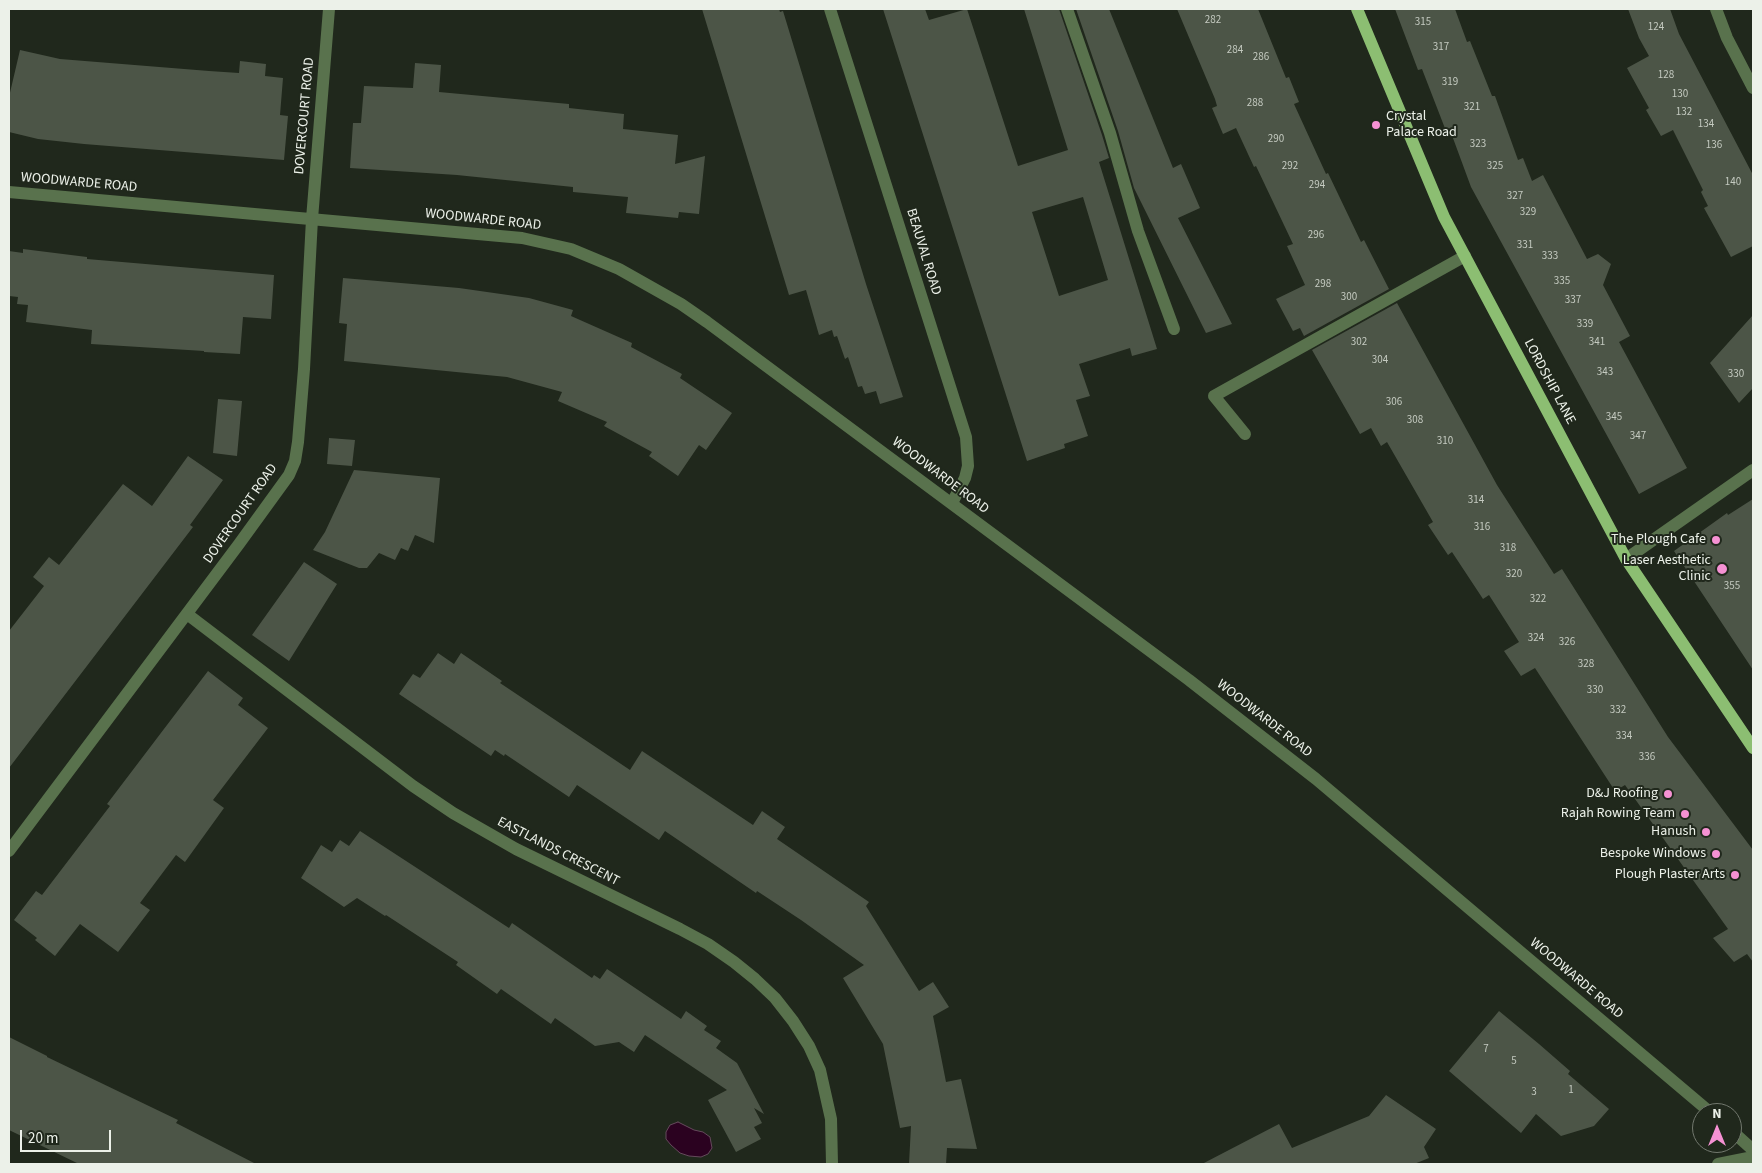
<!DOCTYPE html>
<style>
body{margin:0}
#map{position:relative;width:1762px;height:1173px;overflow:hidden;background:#20281c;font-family:"Source Sans 3",sans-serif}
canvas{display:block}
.frame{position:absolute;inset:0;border:10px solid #ecf1e9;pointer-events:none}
.north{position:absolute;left:1692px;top:1103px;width:50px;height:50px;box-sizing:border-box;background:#20281c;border:1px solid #72786e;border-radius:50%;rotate:0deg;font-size:14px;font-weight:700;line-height:20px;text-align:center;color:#ecf1e9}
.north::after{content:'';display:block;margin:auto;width:18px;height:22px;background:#f591d3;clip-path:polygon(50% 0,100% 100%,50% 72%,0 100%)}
.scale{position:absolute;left:20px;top:1130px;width:91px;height:22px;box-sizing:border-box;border:2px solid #ecf1e9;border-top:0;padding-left:6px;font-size:15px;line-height:18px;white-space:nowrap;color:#ecf1e9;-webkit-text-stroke:4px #20281c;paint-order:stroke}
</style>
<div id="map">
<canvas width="1762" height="1173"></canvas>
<div class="frame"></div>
<div class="north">N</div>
<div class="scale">20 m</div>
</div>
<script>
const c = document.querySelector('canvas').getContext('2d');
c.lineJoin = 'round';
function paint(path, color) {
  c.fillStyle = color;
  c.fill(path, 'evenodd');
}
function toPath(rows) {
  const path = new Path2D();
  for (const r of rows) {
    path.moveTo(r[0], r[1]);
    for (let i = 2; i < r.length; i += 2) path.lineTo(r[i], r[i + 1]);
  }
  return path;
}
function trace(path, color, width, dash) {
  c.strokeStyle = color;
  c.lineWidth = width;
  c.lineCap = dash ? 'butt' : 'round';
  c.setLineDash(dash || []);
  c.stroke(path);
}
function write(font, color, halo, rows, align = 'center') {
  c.font = font + ' "Source Sans 3",sans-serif';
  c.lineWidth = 4;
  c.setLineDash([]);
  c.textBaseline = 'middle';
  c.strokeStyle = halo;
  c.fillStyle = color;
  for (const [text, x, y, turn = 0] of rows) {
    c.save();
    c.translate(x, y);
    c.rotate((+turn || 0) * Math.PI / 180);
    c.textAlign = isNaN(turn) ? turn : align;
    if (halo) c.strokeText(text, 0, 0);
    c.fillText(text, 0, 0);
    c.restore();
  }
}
const water = toPath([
 [678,1122,694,1130,703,1132,710,1137,712,1148,708,1154,701,1157,689,1156,680,1153,671,1145,666,1139,666,1132,670,1125,678,1122]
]);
const building = toPath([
 [702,9,779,9,780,12,783,11,866,284,903,397,880,404,876,391,865,394,862,386,858,387,848,357,845,359,837,336,834,337,832,330,819,335,806,290,789,295],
 [883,9,925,9,929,20,967,9,1018,166,1068,150,1024,9,1059,9,1102,135,1109,158,1099,162,1157,349,1132,356,1130,348,1079,364,1090,396,1076,400,1088,436,1064,444,1065,448,1027,461],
 [1083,197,1108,280,1059,296,1032,212],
 [1076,9,1109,9,1173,168,1181,164,1200,208,1178,218,1232,324,1206,333,1134,188,1118,131],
 [1177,9,1258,9,1286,78,1289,77,1299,102,1294,104,1326,174,1328,173,1361,242,1364,240,1389,289,1304,336,1300,328,1293,331,1276,299,1305,285,1287,246,1293,244,1256,166,1254,167,1236,128,1223,134,1212,108,1217,106,1215,99],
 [1395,9,1455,9,1467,42,1470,41,1492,96,1495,96,1518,160,1523,158,1532,181,1543,175,1587,259,1598,254,1611,264,1603,285,1630,336,1619,342,1687,468,1639,494,1471,187,1450,130,1446,131,1422,69,1418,70],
 [1628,9,1670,9,1679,34,1753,175,1753,246,1731,257,1704,208,1708,206,1701,192,1703,190,1673,130,1661,136,1646,110,1649,108,1627,68,1649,56,1639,38],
 [20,50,60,59,209,71,239,73,240,61,266,64,265,76,283,78,280,115,288,116,284,160,84,144,38,139,9,132,9,97],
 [415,63,441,65,439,92,569,104,569,108,624,114,623,129,678,135,675,164,705,156,699,214,679,212,678,218,626,213,628,197,573,192,573,187,457,175,350,168,353,123,361,123,364,86,413,88],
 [23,249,87,257,87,259,274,275,271,319,243,317,240,354,204,352,204,351,91,344,92,330,26,322,28,305,17,304,18,297,9,296,9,251,23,253],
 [343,278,459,288,529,298,573,310,571,316,632,343,631,347,682,374,680,378,732,413,706,450,699,445,678,476,649,456,652,452,604,426,607,422,558,401,562,392,507,377,344,361,347,324,339,323],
 [1397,303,1497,485,1554,574,1562,569,1668,737,1753,850,1753,962,1747,954,1734,962,1713,938,1728,929,1625,785,1615,791,1535,668,1521,676,1504,651,1519,642,1489,595,1483,599,1452,552,1448,555,1428,525,1433,522,1387,442,1381,446,1371,428,1360,434,1312,350],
 [1753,315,1753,388,1739,403,1710,363],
 [218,399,242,401,237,456,213,453],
 [329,438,355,440,352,466,327,464],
 [188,456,223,480,190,525,193,527,9,768,9,631,44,586,33,577,49,557,59,565,123,484,152,506],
 [354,470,440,478,434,543,415,535,408,551,401,548,395,560,379,553,367,568,359,568,313,550,325,532],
 [1753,499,1753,670,1674,551,1727,513,1728,515],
 [304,562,337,584,289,661,252,635],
 [438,653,454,664,461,653,502,681,500,683,630,770,642,751,753,825,762,811,785,827,777,839,869,902,866,906,919,991,933,982,949,1007,933,1016,946,1082,961,1079,977,1149,947,1148,946,1164,909,1164,911,1126,900,1128,883,1044,843,978,864,965,801,920,757,891,756,893,665,831,659,840,577,785,569,797,505,754,504,756,495,750,491,756,399,694,413,674,420,678],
 [208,671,243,698,238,705,268,728,213,800,224,808,185,862,176,855,140,903,150,910,118,952,80,924,55,956,35,940,37,938,14,920,36,891,42,895,110,806,107,804],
 [360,831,509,928,512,923,592,978,594,975,600,979,607,969,681,1019,686,1011,707,1026,704,1030,721,1041,716,1048,737,1063,764,1114,754,1108,762,1123,754,1127,761,1139,736,1152,708,1100,727,1090,645,1035,634,1052,619,1042,595,1046,555,1018,551,1024,501,989,497,994,456,965,458,962,386,915,385,916,357,898,344,907,301,878,321,845,332,852,340,840,349,846],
 [1499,1011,1539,1044,1570,1071,1568,1074,1609,1109,1594,1126,1561,1136,1536,1114,1521,1133,1449,1071],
 [9,1037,47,1056,47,1057,178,1120,176,1123,256,1164,79,1164,9,1130],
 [1386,1095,1436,1129,1424,1147,1429,1158,1414,1164,1202,1164,1279,1124,1292,1148,1369,1116]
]);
const lane = toPath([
 [1067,9,1110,133,1138,231,1174,329],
 [1245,434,1214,396,1465,256]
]);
const street = toPath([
 [830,9,966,437,968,466,965,478,952,503],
 [1716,9,1727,38,1753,88],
 [9,192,522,238,571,249,619,269,681,304,707,322,1189,680,1316,779,1711,1113],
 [1626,559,1753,470],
 [187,614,413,786,453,813,516,849,680,929,708,944,734,962,755,979,775,998,793,1021,809,1046,820,1070,831,1119,832,1164],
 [9,851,239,544,289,475,295,461,298,442,304,369,312,219,329,9],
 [1732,1131,1753,1150],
 [1718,1164,1753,1157]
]);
const primary = toPath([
 [1357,9,1444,217,1626,559,1753,748]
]);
const markers = [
 [1376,125,5,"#f591d3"],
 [1716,540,5,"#f591d3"],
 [1722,569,6,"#f591d3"],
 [1668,794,5,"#f591d3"],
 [1685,814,5,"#f591d3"],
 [1706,832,5,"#f591d3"],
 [1716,854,5,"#f591d3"],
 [1735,875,5,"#f591d3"]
];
const numberNames = [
 ["282",1213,21],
 ["315",1423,23],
 ["124",1656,28],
 ["317",1441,48],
 ["284",1235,51],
 ["286",1261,58],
 ["128",1666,76],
 ["319",1450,83],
 ["130",1680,95],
 ["288",1255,104],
 ["321",1472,108],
 ["132",1684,113],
 ["134",1706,125],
 ["290",1276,140],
 ["323",1478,145],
 ["136",1714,146],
 ["292",1290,167],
 ["325",1495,167],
 ["140",1733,183],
 ["294",1317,186],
 ["327",1515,197],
 ["329",1528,213],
 ["296",1316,236],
 ["331",1525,246],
 ["333",1550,257],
 ["335",1562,282],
 ["298",1323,285],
 ["300",1349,298],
 ["337",1573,301],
 ["339",1585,325],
 ["302",1359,343],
 ["341",1597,343],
 ["304",1380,361],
 ["343",1605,373],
 ["330",1736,375],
 ["306",1394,403],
 ["345",1614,418],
 ["308",1415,421],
 ["347",1638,437],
 ["310",1445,442],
 ["314",1476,501],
 ["316",1482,528],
 ["318",1508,549],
 ["320",1514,575],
 ["355",1732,587],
 ["322",1538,600],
 ["324",1536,639],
 ["326",1567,643],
 ["328",1586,665],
 ["330",1595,691],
 ["332",1618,711],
 ["334",1624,737],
 ["336",1647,758],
 ["7",1486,1050],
 ["5",1514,1062],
 ["1",1571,1091],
 ["3",1534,1093]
];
const streetNames = [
 ["DOVERCOURT ROAD",305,116,-85],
 ["WOODWARDE ROAD",79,183,5],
 ["WOODWARDE ROAD",483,220,6],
 ["BEAUVAL ROAD",923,252,73],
 ["LORDSHIP LANE",1549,382,62],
 ["WOODWARDE ROAD",940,476,37],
 ["DOVERCOURT ROAD",241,514,-55],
 ["WOODWARDE ROAD",1264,719,38],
 ["EASTLANDS CRESCENT",558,852,27],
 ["WOODWARDE ROAD",1576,979,40]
];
const poiNames = [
 ["Crystal",1386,117,"left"],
 ["Palace Road",1386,133,"left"],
 ["The Plough Cafe",1706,540],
 ["Laser Aesthetic",1711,561],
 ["Clinic",1711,577],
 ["D&J Roofing",1658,794],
 ["Rajah Rowing Team",1675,814],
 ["Hanush",1696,832],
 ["Bespoke Windows",1706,854],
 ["Plough Plaster Arts",1725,875]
];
paint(water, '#2b0220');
trace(water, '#654a5c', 1);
paint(building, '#4c5547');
trace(lane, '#59724d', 12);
trace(street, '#59724d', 12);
trace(primary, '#8cbe72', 12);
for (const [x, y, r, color] of markers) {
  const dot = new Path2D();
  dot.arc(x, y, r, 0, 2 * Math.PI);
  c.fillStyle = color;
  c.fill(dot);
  trace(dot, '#20281c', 2);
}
write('11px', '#c4cac0', null, numberNames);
write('14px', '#ecf1e9', '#20281c', streetNames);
write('14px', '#ecf1e9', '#20281c', poiNames, 'right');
</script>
